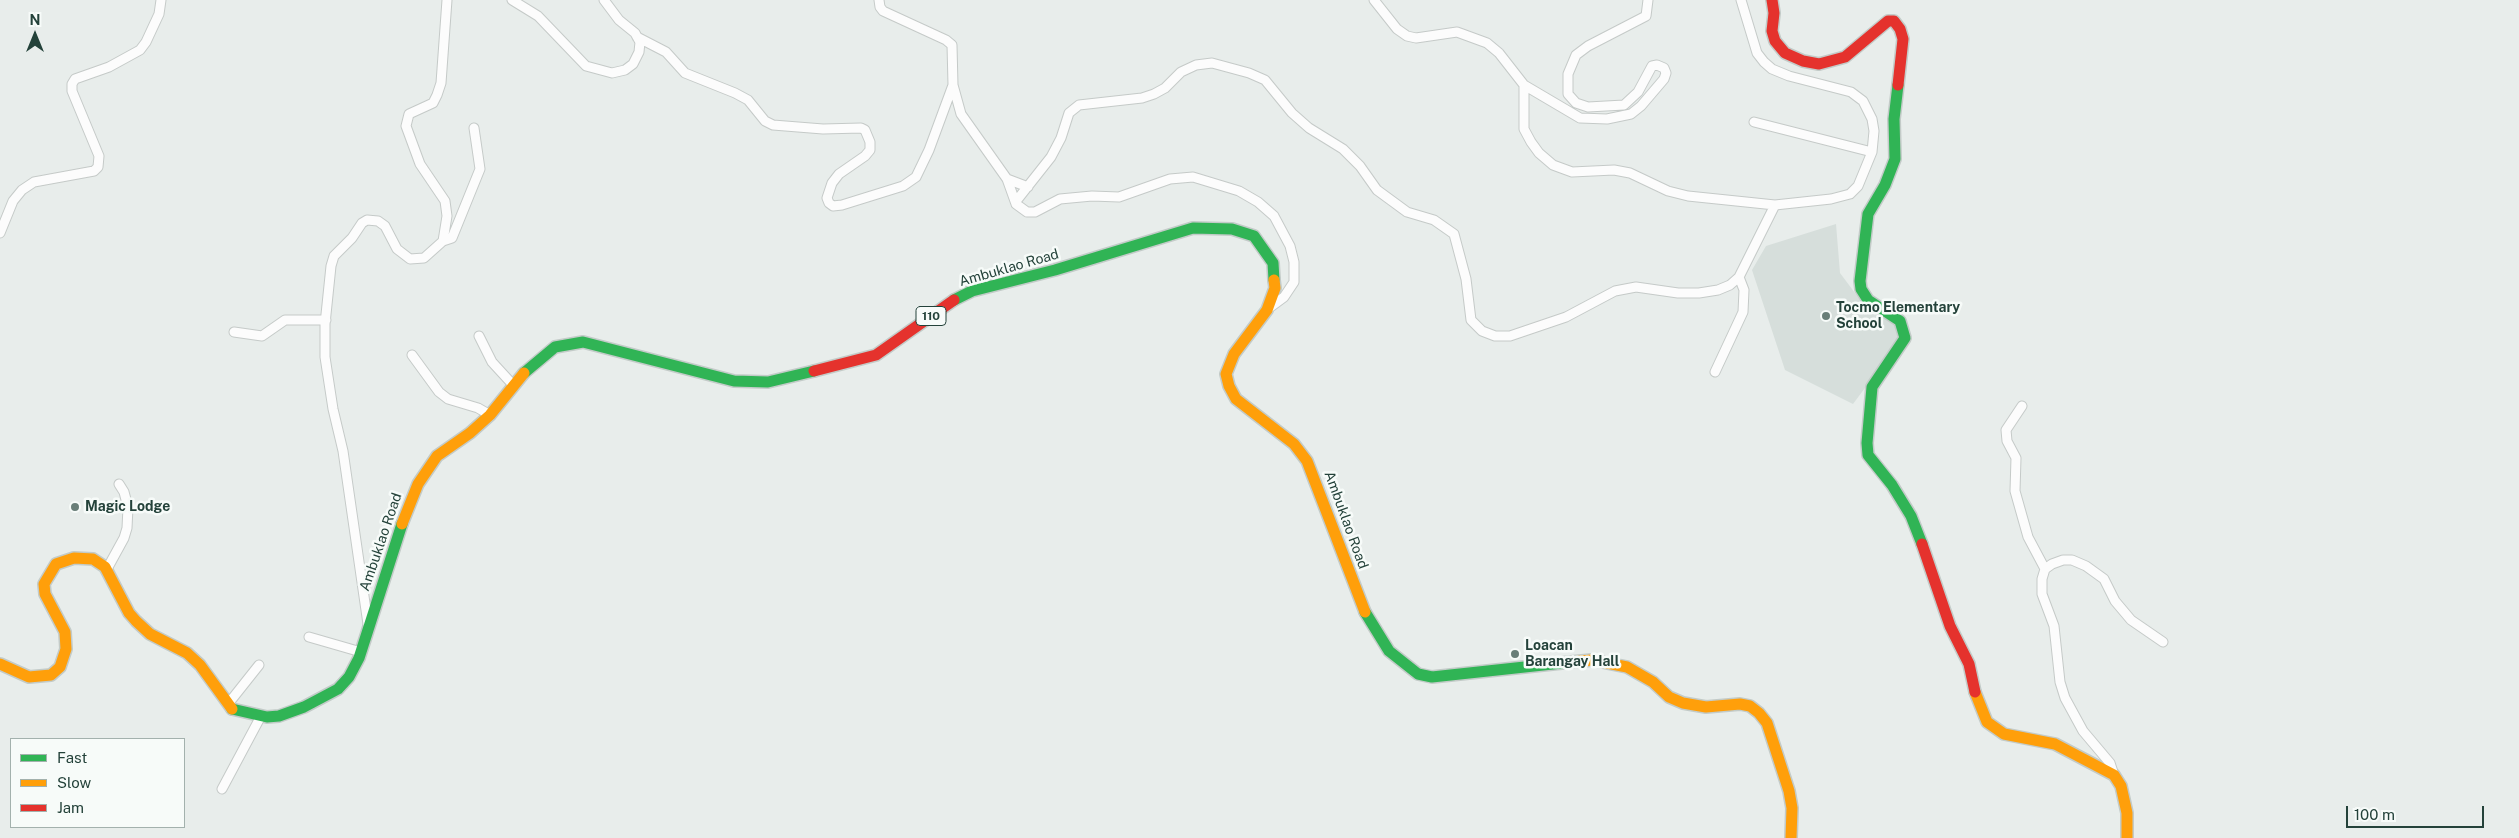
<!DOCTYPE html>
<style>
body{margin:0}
#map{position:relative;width:2519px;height:838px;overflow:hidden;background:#e8edeb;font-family:"Public Sans",sans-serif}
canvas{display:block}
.legend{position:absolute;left:10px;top:738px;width:175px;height:90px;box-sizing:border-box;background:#f7fbf9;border:1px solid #a3b1ad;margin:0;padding:6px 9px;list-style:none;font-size:15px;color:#24423a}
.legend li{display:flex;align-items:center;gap:10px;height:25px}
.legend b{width:25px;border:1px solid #a3b1ad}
.north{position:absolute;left:10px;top:10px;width:50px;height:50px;-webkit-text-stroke:4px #f7fbf9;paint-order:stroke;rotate:0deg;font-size:14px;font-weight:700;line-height:20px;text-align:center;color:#24423a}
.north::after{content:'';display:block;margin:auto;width:18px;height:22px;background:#24423a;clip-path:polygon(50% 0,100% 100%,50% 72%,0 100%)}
.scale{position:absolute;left:2346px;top:806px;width:138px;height:22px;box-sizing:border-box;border:2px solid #24423a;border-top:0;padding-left:6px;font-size:15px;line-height:18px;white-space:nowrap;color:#24423a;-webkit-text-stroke:4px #f7fbf9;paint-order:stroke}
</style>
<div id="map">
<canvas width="2519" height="838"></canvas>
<ul class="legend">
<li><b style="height:6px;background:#30b455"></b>Fast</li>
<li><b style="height:6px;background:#ff9f0a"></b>Slow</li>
<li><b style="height:6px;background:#e5322d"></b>Jam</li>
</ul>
<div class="north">N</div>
<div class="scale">100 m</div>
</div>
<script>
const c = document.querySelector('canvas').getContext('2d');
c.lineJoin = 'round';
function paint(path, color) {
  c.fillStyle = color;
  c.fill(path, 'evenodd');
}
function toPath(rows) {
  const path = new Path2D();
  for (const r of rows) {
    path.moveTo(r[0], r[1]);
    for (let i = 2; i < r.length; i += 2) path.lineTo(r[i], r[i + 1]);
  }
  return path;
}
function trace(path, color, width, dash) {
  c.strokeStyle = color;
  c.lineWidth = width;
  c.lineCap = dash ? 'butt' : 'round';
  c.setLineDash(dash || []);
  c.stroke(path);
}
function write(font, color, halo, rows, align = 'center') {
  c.font = font + ' "Public Sans",sans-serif';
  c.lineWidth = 5;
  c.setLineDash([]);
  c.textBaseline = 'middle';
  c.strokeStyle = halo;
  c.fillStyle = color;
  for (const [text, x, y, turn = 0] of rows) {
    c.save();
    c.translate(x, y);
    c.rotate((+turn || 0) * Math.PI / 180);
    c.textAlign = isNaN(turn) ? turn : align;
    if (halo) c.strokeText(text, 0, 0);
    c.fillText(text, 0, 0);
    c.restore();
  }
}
const built = toPath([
 [1836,224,1840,273,1867,309,1902,324,1897,345,1853,404,1785,370,1752,270,1766,246]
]);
const street = toPath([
 [512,0,538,16,586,66,612,73,625,70,633,64,639,52,640,42,635,33,619,20,604,0],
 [879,0,880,7,883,11,946,40,952,45,953,85,961,114,1007,179,1016,204],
 [1374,0,1397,29,1407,36,1416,38,1457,32,1487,43,1499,53,1524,85],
 [1741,0,1757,53,1764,62,1772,69,1789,76,1851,92,1863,101,1872,119,1874,131,1872,152,1858,186,1850,194,1831,199,1775,205],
 [637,37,666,52,685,73,735,93,748,100,765,121,773,125,823,129,861,128,865,130,870,142,870,150,865,156,839,174,832,183,827,198,829,203,833,206,842,205,903,186,916,177,929,150,953,85],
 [1754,122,1872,152],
 [1007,179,1028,187],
 [0,233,13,201,22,190,34,182,94,171,98,167,99,156,72,91,72,84,75,79,109,67,140,50,146,42,159,14,161,0],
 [443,241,452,238,480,169,474,128],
 [1269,308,1284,297,1294,282,1294,262,1290,246,1274,216,1258,202,1239,191,1193,177,1170,179,1119,197,1092,196,1060,199,1035,212,1027,212,1016,204,1017,200,1051,157,1061,138,1069,113,1079,105,1142,98,1154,94,1165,88,1181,72,1196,65,1212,63,1249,73,1265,80,1292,113,1309,128,1343,149,1360,166,1377,190,1407,212,1434,220,1454,234,1466,279,1471,320,1482,331,1495,336,1510,336,1566,317,1615,291,1636,287,1678,293,1699,293,1718,290,1730,285,1739,277,1775,205,1688,196,1668,191,1630,173,1614,170,1572,172,1553,165,1539,153,1531,142,1524,129,1524,85,1580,118,1607,119,1631,114,1641,106,1664,79,1666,73,1664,68,1657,65,1652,66,1638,92,1624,105,1588,107,1576,103,1568,94,1568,74,1576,55,1588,46,1646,16,1648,0],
 [234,332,262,336,285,320,326,320],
 [479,336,492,362,514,386],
 [412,355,439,392,448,399,478,408,490,415],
 [1715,372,1743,312,1744,290,1739,277],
 [2022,406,2006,430,2007,441,2016,458,2015,491,2028,537,2045,569],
 [107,569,124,538,127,528,128,507,124,492,119,484],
 [368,624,343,451,333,409,325,357,325,324,331,266,334,256,352,238,362,223,367,220,378,221,385,226,397,249,410,259,424,258,443,241,447,216,445,201,420,164,406,126,409,114,433,103,437,95,441,83,447,0],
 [309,637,361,652],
 [228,704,259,665],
 [2114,775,2110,763,2083,731,2065,698,2060,682,2054,626,2042,594,2042,579,2045,569,2052,564,2063,560,2072,560,2086,566,2104,579,2115,601,2131,620,2163,642],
 [222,789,261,716]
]);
const fast = toPath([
 [1898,85,1894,119,1895,159,1885,185,1868,214,1860,281,1861,289,1868,300,1900,321,1905,338,1872,387,1867,443,1868,455,1892,485,1911,516,1922,544],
 [954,300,972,291,1055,270,1193,228,1232,229,1254,236,1273,263,1274,280],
 [524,373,555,347,583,342,734,381,768,382,814,371],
 [1365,612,1389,651,1418,674,1432,677,1571,662],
 [232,709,267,717,279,716,304,707,338,689,349,677,359,658,402,524]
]);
const slow = toPath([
 [1274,280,1275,288,1267,310,1234,354,1226,374,1229,386,1236,399,1294,444,1307,461,1365,612],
 [402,524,418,484,437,456,470,433,490,415,524,373],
 [1571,662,1592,660,1627,667,1653,682,1669,697,1683,703,1706,707,1740,704,1750,706,1759,713,1767,723,1789,791,1792,808,1791,838],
 [0,664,29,677,51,675,60,667,66,649,65,632,45,594,44,584,56,564,74,558,93,559,105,567,129,613,136,621,150,634,187,653,200,665,232,709],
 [1975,692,1987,722,2004,734,2055,744,2114,775,2121,786,2127,813,2127,838]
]);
const jam = toPath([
 [1772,0,1774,13,1772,31,1775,41,1785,53,1803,61,1819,64,1845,57,1888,21,1894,21,1900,29,1903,39,1898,85],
 [814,371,876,355,954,300],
 [1922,544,1950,626,1969,664,1975,692]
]);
const markers = [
 [1826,316,5,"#697e78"],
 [75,507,5,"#697e78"],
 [1515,654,5,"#697e78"]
];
const shields = [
 [931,316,30]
];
const shieldNames = [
 ["110",931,316]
];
const streetNames = [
 ["Ambuklao Road",1009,268,-16],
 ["Ambuklao Road",1346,520,70],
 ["Ambuklao Road",381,542,-71]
];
const poiNames = [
 ["Tocmo Elementary",1836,308],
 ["School",1836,324],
 ["Magic Lodge",85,507],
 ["Loacan",1525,646],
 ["Barangay Hall",1525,662]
];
paint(built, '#d6dedb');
trace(street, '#c5cac8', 11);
trace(fast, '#c3cbc8', 14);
trace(slow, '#c3cbc8', 14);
trace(jam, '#c3cbc8', 14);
trace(street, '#fcfcfc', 9);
trace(fast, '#30b455', 11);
trace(slow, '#ff9f0a', 11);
trace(jam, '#e5322d', 11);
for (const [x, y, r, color] of markers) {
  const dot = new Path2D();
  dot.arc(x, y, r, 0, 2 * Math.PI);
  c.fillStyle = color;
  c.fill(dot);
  trace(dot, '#f7fbf9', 2);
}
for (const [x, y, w] of shields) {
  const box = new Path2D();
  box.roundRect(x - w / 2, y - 9.5, w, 19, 4);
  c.fillStyle = '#f7fbf9';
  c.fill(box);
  trace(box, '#24423a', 1);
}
write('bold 12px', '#24423a', null, shieldNames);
write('14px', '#24423a', '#f7fbf9', streetNames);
write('bold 14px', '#24423a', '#f7fbf9', poiNames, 'left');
</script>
